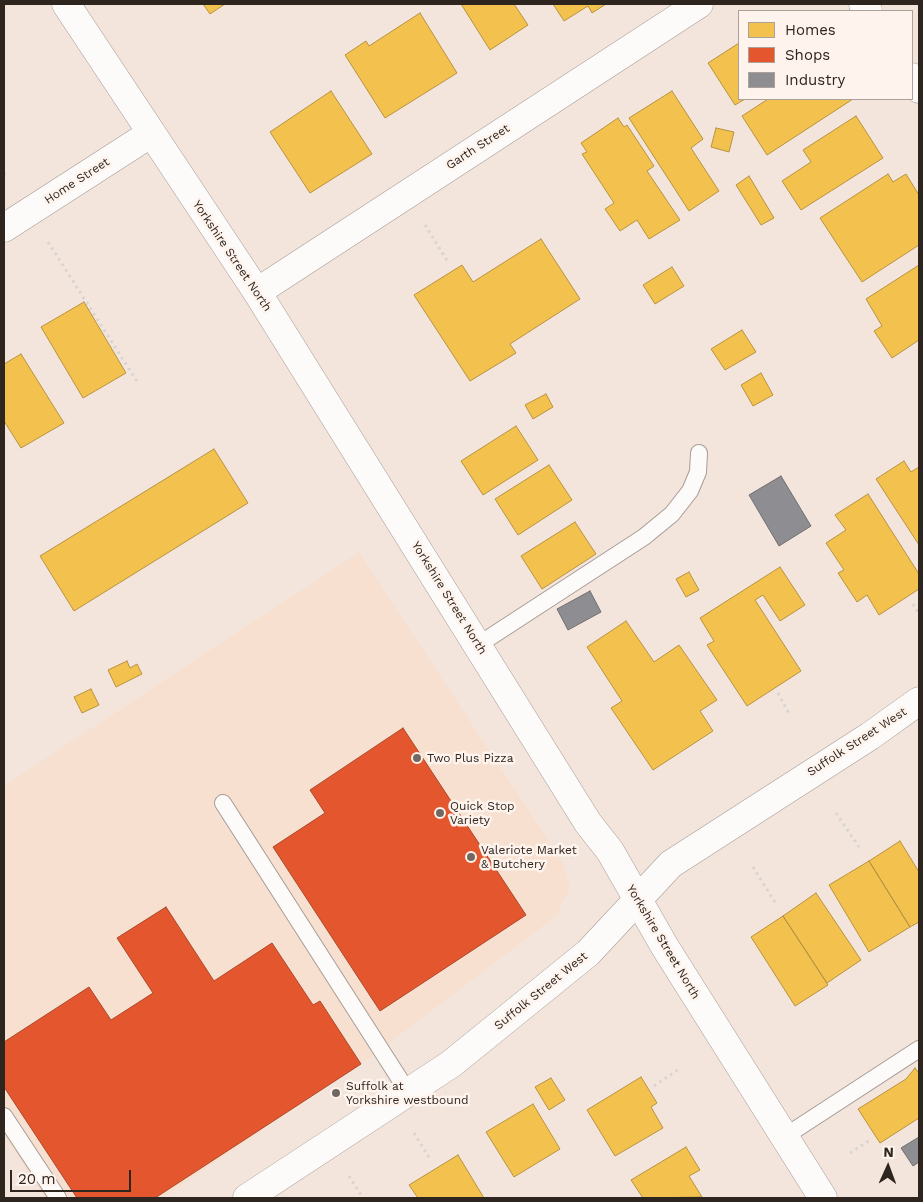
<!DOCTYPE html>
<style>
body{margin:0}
#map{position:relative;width:923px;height:1202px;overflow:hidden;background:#f3e5dc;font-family:"Work Sans",sans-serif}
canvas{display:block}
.frame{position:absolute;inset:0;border:5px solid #2e251f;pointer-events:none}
.legend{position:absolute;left:738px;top:10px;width:175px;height:90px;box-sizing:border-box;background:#fef4ed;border:1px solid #aba19b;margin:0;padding:6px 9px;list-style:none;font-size:15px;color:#2e251f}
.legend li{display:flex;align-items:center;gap:10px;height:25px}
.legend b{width:25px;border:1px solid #aba19b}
.north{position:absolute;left:863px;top:1142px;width:50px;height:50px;-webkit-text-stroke:4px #fef4ed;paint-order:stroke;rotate:2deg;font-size:14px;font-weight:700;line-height:20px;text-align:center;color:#2e251f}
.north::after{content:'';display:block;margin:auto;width:18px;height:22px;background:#2e251f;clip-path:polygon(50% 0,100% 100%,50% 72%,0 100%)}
.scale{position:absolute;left:10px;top:1170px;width:121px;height:22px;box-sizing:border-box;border:2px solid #2e251f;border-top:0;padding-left:6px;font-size:15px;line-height:18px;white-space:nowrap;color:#2e251f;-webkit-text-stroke:4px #fef4ed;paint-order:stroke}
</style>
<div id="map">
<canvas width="923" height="1202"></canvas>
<div class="frame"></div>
<ul class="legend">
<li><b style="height:14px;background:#f2c14e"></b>Homes</li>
<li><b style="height:14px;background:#e4572e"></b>Shops</li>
<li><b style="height:14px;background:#8d8d92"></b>Industry</li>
</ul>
<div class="north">N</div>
<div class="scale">20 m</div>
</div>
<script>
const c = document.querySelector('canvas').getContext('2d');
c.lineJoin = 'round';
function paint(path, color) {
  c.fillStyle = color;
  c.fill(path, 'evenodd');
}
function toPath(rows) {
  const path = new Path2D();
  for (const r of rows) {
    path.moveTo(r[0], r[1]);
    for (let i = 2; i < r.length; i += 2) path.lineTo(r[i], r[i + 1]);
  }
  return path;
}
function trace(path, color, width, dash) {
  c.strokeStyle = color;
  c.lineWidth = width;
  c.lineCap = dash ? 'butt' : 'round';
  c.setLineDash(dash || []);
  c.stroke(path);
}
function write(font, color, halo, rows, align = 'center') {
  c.font = font + ' "Work Sans",sans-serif';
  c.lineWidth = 5;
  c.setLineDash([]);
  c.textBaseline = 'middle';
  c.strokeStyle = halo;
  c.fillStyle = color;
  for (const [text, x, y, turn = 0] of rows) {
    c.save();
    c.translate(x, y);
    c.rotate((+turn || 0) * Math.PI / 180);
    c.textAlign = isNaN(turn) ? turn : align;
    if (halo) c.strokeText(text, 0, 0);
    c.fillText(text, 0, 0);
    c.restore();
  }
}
const built = toPath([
 [359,552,563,863,570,888,556,916,371,1057,162,1198,45,1198,4,1135,4,786]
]);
const homes = toPath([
 [203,4,225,4,210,14,203,4],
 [461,4,514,4,528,25,490,50,461,4],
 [553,4,606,4,592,13,588,6,564,21,553,4],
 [420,13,457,73,385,118,345,55,366,41,369,46,420,13],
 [739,43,739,99,745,99,735,105,708,63,739,43],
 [331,91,372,154,310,193,270,132,331,91],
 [672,91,703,139,691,148,719,191,689,211,629,118,672,91],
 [768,99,853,99,767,155,742,116,768,99],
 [856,116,883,158,801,210,782,181,811,162,803,150,856,116],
 [618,118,624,127,627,125,654,166,647,171,680,220,649,239,637,220,620,231,605,209,614,203,582,154,587,152,581,143,618,118],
 [716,128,734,132,729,152,711,147,716,128],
 [888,174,893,182,906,174,919,195,919,245,862,282,820,218,888,174],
 [749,176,774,218,761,225,736,185,749,176],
 [541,239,580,299,510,344,516,353,470,381,414,295,462,265,473,282,541,239],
 [919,265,919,340,892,358,874,331,882,326,866,299,919,265],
 [672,267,684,286,655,304,643,285,672,267],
 [84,302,126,373,83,398,41,327,84,302],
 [742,330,756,352,725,370,711,349,742,330],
 [21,354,64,423,21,448,4,421,4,364,21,354],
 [761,373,773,395,753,406,741,385,761,373],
 [546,394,553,407,533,419,525,405,546,394],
 [516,426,538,460,483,495,461,461,516,426],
 [214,449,248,503,74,611,40,556,214,449],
 [904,461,911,472,919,467,919,545,876,479,904,461],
 [549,465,572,500,518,535,495,499,549,465],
 [868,494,919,574,919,589,879,615,867,595,857,602,838,573,844,570,826,543,846,530,835,515,868,494],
 [575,522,596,554,542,589,521,556,575,522],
 [780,567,805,605,780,621,763,595,755,600,801,671,747,706,707,645,714,641,700,618,780,567],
 [689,572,699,590,686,597,676,579,689,572],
 [626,621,654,662,679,645,717,700,700,711,713,731,653,770,611,708,622,701,587,647,626,621],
 [127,661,130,668,137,664,142,674,116,687,108,670,127,661],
 [91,689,99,705,82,713,74,697,91,689],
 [900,841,919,872,919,922,910,927,869,861,900,841],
 [869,861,910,927,869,952,829,885,869,861],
 [816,893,861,960,827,983,783,916,816,893],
 [783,916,828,985,795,1006,751,937,783,916],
 [915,1068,919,1073,919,1118,880,1143,858,1109,906,1079,915,1068],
 [641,1077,657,1103,651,1107,663,1128,615,1156,587,1110,641,1077],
 [551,1078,565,1100,549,1110,535,1087,551,1078],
 [533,1104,560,1149,514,1177,486,1132,533,1104],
 [686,1147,700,1170,689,1176,702,1197,643,1198,631,1180,686,1147],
 [458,1155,484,1198,418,1198,409,1185,458,1155]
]);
const shops = toPath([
 [403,728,526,915,380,1011,273,847,325,813,310,790,403,728],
 [166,907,214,981,272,943,313,1005,320,1001,361,1064,155,1198,77,1198,4,1087,4,1042,89,987,111,1020,153,993,117,938,166,907]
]);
const industry = toPath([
 [781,476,811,526,779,546,749,495,781,476],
 [590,591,601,612,568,630,557,609,590,591],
 [919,1137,919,1162,913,1166,901,1148,919,1137]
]);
const path = toPath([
 [4,173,7,179],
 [425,225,448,262],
 [48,242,138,383],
 [913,604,919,614],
 [778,693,789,714],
 [919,759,919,760],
 [836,813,859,847],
 [753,867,776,904],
 [654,1086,679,1069],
 [414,1133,430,1159],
 [850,1153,870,1140],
 [349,1176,363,1198]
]);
const lane = toPath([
 [478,645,644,537,672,514,690,491,698,472,699,453],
 [223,803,408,1092],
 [4,1116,58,1198],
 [784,1137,919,1049]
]);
const street = toPath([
 [66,4,257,292,588,823,610,851,665,947,823,1198],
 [863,4,868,11],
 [912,77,919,89],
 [4,228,150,134],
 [257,292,699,4],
 [247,1198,451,1064,588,953,671,864,870,736,919,701]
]);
const markers = [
 [417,758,5,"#736861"],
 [440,813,5,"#736861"],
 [471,857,5,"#736861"],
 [336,1093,5,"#736861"]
];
const streetNames = [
 ["Garth Street",478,147,-33],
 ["Home Street",77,181,-33],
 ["Yorkshire Street North",232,256,56],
 ["Yorkshire Street North",449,598,58],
 ["Suffolk Street West",857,742,-33],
 ["Yorkshire Street North",663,942,59],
 ["Suffolk Street West",541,991,-39]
];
const poiNames = [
 ["Two Plus Pizza",427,758],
 ["Quick Stop",450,806],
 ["Variety",450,820],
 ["Valeriote Market",481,850],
 ["& Butchery",481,864],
 ["Suffolk at",346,1086],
 ["Yorkshire westbound",346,1100]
];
paint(built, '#f7e0cf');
paint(homes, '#f2c14e');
trace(homes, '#b79240', 1);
paint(shops, '#e4572e');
trace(shops, '#ad482a', 1);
paint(industry, '#8d8d92');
trace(industry, '#706e70', 1);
trace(lane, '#a69c95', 18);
trace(street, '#a69c95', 29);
trace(path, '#d8d4d2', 3, [2.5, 4]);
trace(lane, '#fdfbfa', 16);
trace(street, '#fdfbfa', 28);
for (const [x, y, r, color] of markers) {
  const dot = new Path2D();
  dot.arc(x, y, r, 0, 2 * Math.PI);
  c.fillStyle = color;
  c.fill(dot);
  trace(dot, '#fef4ed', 2);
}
write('12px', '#2e251f', '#fef4ed', streetNames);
write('12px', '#2e251f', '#fef4ed', poiNames, 'left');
</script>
